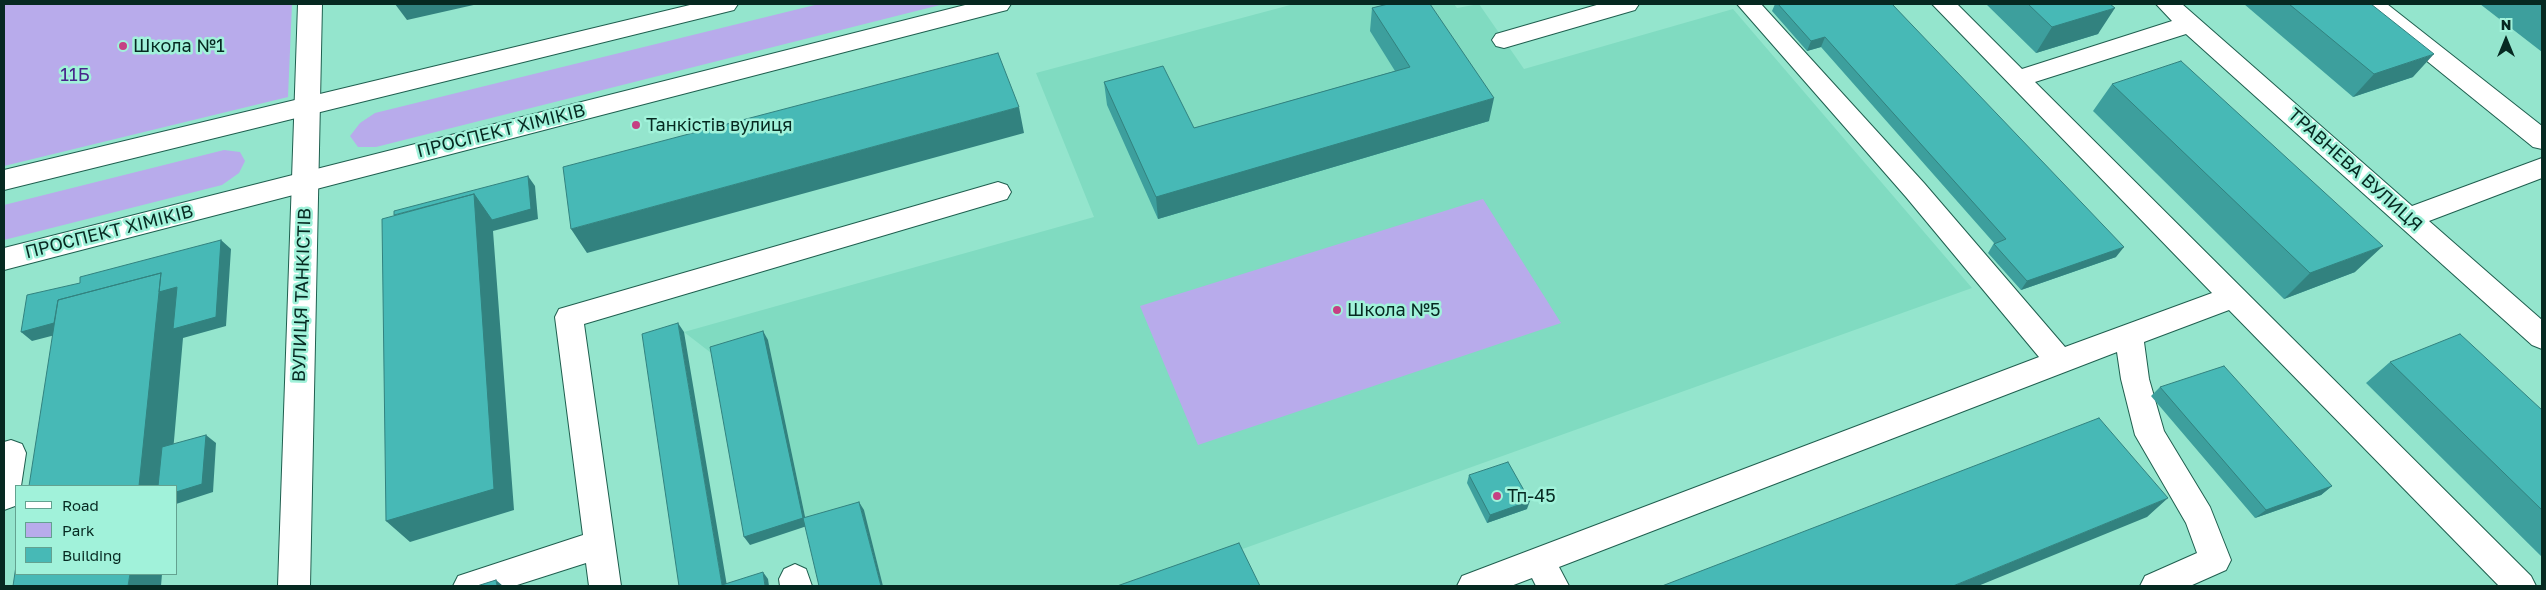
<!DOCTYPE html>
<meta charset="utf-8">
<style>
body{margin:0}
#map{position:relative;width:2546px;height:590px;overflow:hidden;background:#94e5cd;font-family:"Golos Text",sans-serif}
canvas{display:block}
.frame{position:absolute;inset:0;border:5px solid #062921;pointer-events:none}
.legend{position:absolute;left:15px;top:485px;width:162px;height:90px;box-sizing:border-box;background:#a1f2da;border:1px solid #63a290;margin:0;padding:6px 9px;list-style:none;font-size:15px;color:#062921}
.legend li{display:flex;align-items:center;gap:10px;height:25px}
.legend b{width:25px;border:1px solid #63a290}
.north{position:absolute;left:2481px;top:15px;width:50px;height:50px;-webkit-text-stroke:4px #a1f2da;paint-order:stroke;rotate:0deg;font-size:14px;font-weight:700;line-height:20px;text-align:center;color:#062921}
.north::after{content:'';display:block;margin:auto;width:18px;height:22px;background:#062921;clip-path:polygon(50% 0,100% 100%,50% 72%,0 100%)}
</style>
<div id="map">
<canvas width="2546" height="590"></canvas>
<div class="frame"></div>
<ul class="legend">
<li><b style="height:6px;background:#fff"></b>Road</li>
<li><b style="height:14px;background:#b8abeb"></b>Park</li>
<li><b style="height:14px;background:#47b9b6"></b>Building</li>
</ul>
<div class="north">N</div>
</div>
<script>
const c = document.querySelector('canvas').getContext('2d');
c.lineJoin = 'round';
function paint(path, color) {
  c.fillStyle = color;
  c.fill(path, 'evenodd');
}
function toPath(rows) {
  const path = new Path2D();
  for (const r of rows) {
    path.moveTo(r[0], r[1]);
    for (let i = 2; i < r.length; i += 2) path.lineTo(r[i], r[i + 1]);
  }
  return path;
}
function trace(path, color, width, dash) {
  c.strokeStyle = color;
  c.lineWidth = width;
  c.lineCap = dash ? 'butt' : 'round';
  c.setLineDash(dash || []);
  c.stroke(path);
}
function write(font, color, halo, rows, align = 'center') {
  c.font = font + ' "Golos Text",sans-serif';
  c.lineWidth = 5;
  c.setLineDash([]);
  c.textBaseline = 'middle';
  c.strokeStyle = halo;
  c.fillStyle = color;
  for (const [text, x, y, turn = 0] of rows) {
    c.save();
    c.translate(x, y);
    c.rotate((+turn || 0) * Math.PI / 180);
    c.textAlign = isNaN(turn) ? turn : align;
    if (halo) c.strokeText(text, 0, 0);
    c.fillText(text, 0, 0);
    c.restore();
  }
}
const built = toPath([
 [1294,4,1454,4,1457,8,1479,4,1524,69,1733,9,1972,288,1139,586,883,586,864,510,807,526,768,340,715,356,684,332,1094,217,1036,73]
]);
const green = toPath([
 [4,4,292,4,288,97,4,166],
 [819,4,944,4,376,147,358,147,350,136,360,123,375,113],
 [224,150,240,152,245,161,239,173,222,185,4,240,4,205],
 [1483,199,1561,323,1198,445,1140,306]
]);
const minor = toPath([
 [298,4,322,4,310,586,278,586,298,4],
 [1600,4,1639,4,1635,10,1504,48,1496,46,1492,40,1496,34,1600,4],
 [1737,4,1761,4,1924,183,2065,347,2212,293,1932,4,1957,4,2022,69,2172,21,2156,4,2182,4,2412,206,2542,158,2542,178,2429,221,2542,320,2542,349,2532,345,2186,34,2035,82,2531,576,2536,586,2499,586,2229,310,2144,342,2149,379,2164,431,2210,507,2231,560,2226,570,2190,586,2140,586,2145,576,2197,553,2186,523,2135,435,2121,379,2117,352,1559,567,1569,586,1536,586,1532,578,1511,586,1457,586,1462,576,2039,357,1906,197,1737,4],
 [2361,4,2387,4,2542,126,2542,149,2533,147,2364,10,2361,4],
 [998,182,1007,185,1011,192,1007,199,584,324,621,586,589,586,586,563,514,586,453,586,458,576,583,535,555,317,559,309,998,182],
 [11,440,22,444,26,453,21,486,16,486,16,502,15,506,4,510,4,442,11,440],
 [795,564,806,569,812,586,780,586,779,579,784,569,795,564]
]);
const major = toPath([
 [694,4,738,4,734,10,726,12,4,190,4,170,694,4],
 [969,4,1011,4,1007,10,999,12,4,270,4,248,969,4]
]);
const wall = toPath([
 [1775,4,1892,4,2116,257,2021,290,1988,253,1994,243,1821,47,1807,51,1772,11],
 [1986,4,2110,4,2098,34,2036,53],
 [2244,4,2371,4,2413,77,2353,97],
 [2480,4,2542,4,2542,52],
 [1372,8,1489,121,1158,219,1107,105,1104,82,1194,128,1395,71,1370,31],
 [2112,84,2355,272,2284,299,2093,111],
 [2390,362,2542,410,2542,557,2366,383],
 [2160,387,2332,486,2321,495,2255,518,2151,396],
 [1469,475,1527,509,1487,523,1467,483]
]);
const shadedWall = toPath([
 [395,4,478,4,407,20],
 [2115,8,2098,34,2036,53,2052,27],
 [1825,37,1821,47,1807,51,1811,41],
 [2434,54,2413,77,2353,97,2374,74],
 [1494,98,1489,121,1158,219,1156,197],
 [1019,107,1024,133,587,253,571,229],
 [528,176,535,186,538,219,493,231,514,510,410,542,386,521,474,194],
 [221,240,231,249,226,326,183,338,170,486,139,486,86,327,32,341,21,332,161,273,187,297],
 [2383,246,2355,272,2284,299,2310,273],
 [2124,247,2116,257,2021,290,2027,281],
 [678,323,684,332,727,586,722,585],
 [763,331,768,340,807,526,750,545,744,537],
 [206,435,216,443,213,492,176,504,176,492],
 [2332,486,2321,495,2255,518,2266,510],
 [2168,498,2147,517,1978,586,1953,586],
 [1530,501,1527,509,1487,523,1490,515],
 [859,502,864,510,883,586,881,586],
 [763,572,768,579,769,586,765,586],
 [130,574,162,574,161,586,128,586],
 [496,580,503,586,497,586]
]);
const building = toPath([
 [1388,4,1430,4,1494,98,1156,197,1104,82,1163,66,1194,128,1410,67,1372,8,1388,4],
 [1778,4,1892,4,2124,247,2027,281,1994,244,2006,239,1825,37,1811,41,1778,4],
 [2028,4,2110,4,2115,8,2052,27,2028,4],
 [2289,4,2371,4,2434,54,2374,74,2289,4],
 [998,53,1019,107,571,229,563,167,998,53],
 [2181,61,2383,246,2310,273,2112,84,2181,61],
 [528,176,531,209,492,220,474,194,394,215,394,211,528,176],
 [474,194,494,489,386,521,382,219,474,194],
 [221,240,216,317,173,329,177,287,159,292,161,273,58,300,54,323,21,332,27,295,80,283,80,277,221,240],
 [161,273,139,486,29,486,58,300,161,273],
 [678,323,722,585,763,572,765,586,679,586,642,334,678,323],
 [763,331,803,518,744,537,710,347,763,331],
 [2460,334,2542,410,2542,510,2390,362,2460,334],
 [2224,366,2332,486,2266,510,2160,387,2224,366],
 [2099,418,2168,498,1953,586,1662,586,2099,418],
 [206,435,202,484,176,492,176,486,158,486,162,447,206,435],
 [1508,462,1530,501,1490,515,1469,475,1508,462],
 [859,502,881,586,819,586,803,518,859,502],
 [1239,543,1260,586,1117,586,1239,543],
 [16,566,16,574,130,574,128,586,13,586,16,566],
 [496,580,497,586,477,586,496,580]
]);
const markers = [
 [123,46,5,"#c54083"],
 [636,125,5,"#c54083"],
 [1337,310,5,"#c54083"],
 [1497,496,5,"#c54083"]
];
const poiNames = [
 ["Школа №1",133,46],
 ["Танкістів вулиця",646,125],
 ["Школа №5",1347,310],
 ["Тп-45",1507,496]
];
const parkNames = [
 ["11Б",75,75]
];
const streetNames = [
 ["ПРОСПЕКТ ХІМІКІВ",501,131,-14],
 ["ТРАВНЕВА ВУЛИЦЯ",2355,170,42],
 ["ПРОСПЕКТ ХІМІКІВ",109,232,-14],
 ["ВУЛИЦЯ ТАНКІСТІВ",302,295,-88]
];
paint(built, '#80dbc1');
paint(green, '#b8abeb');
trace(minor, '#1f5f4f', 2);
trace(major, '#1f5f4f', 2);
paint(minor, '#fff');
paint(major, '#fff');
paint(wall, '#3d9f9d');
paint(shadedWall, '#32827f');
paint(building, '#47b9b6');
trace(building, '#32827f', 1);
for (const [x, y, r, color] of markers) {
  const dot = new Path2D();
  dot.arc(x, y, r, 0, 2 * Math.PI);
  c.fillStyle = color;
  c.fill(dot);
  trace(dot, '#a1f2da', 2);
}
write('18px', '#062921', '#a1f2da', poiNames, 'left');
write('18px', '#48258a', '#a1f2da', parkNames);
write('18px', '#062921', '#a1f2da', streetNames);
</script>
